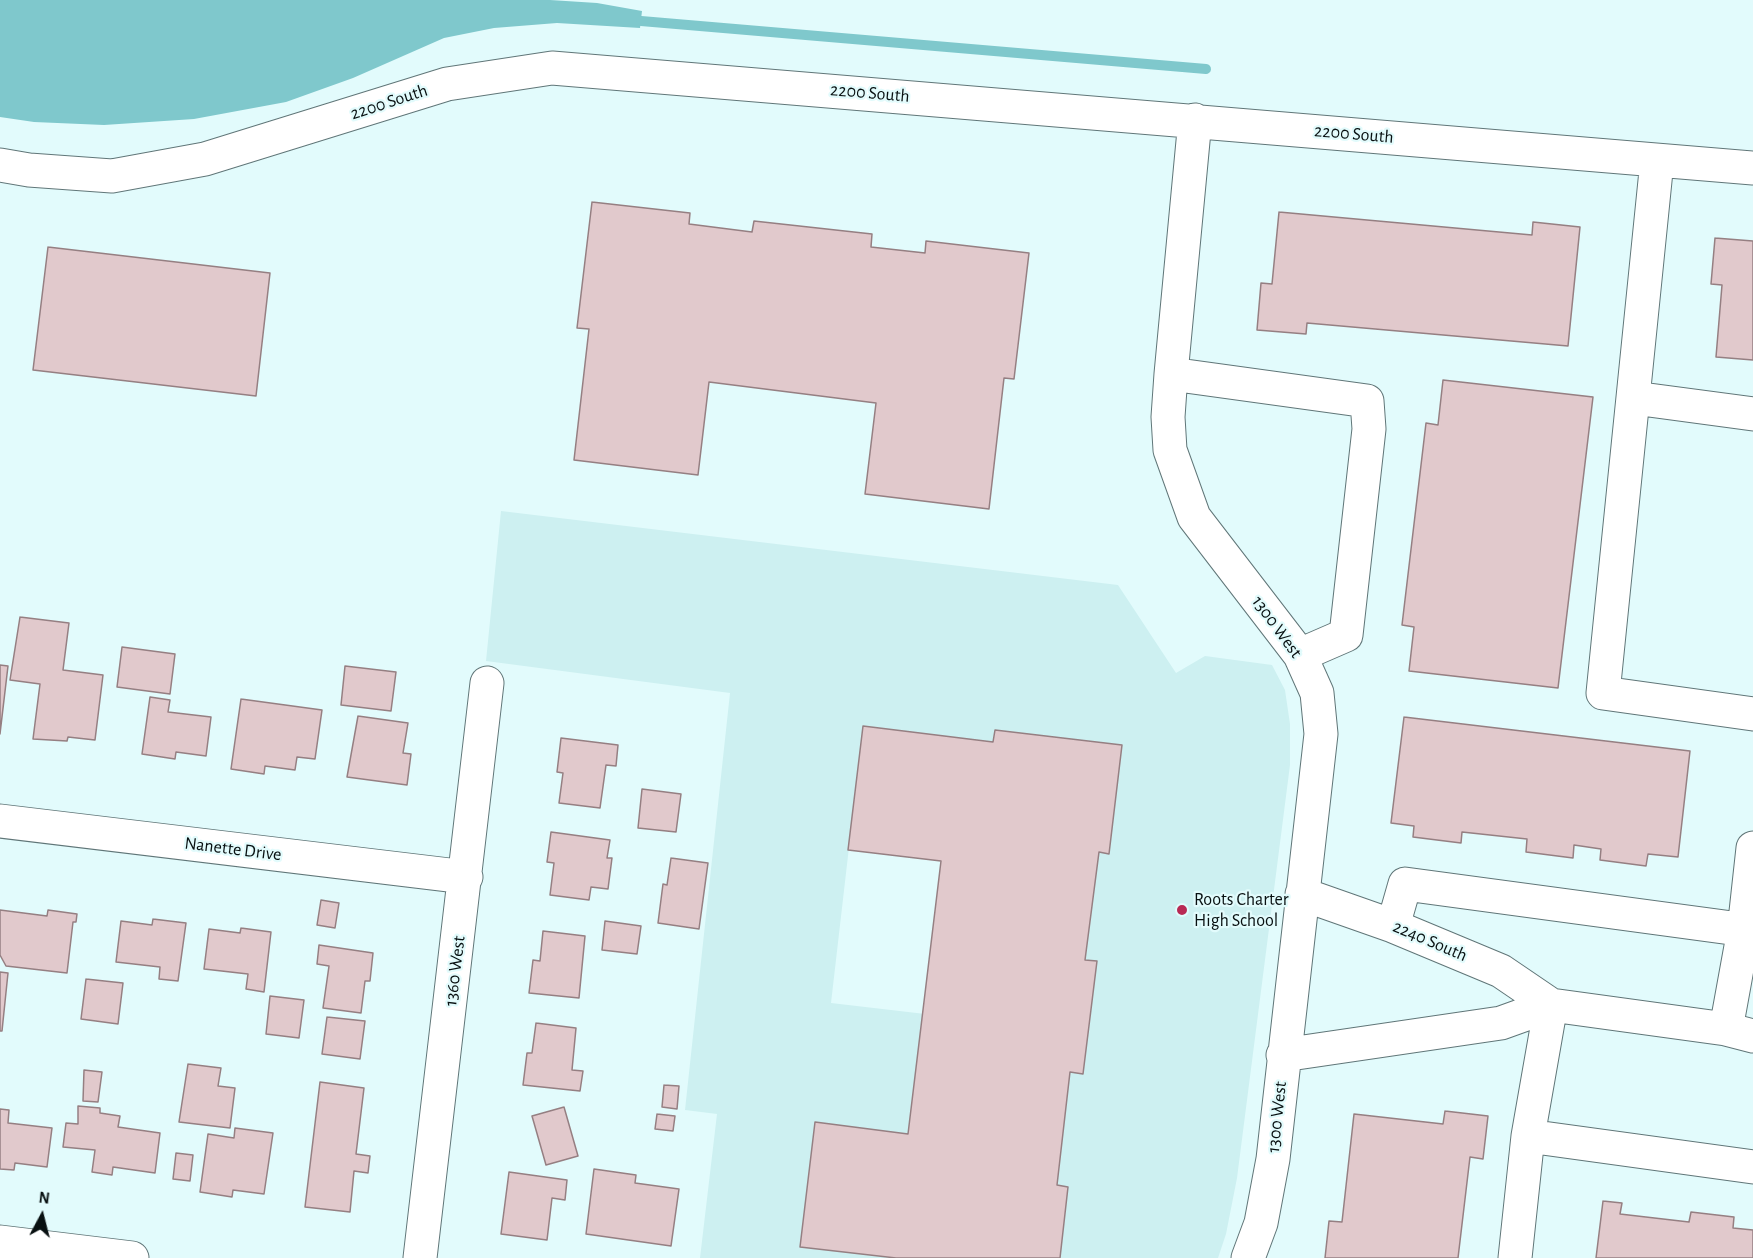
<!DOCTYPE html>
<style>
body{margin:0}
#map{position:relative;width:1753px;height:1258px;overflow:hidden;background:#e2fbfc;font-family:"Alegreya Sans",sans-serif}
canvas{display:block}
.north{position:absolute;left:12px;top:1186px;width:60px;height:60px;-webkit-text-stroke:4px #e2fbfc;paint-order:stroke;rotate:7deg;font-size:16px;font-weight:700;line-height:24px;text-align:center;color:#081011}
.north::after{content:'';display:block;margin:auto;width:21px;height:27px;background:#081011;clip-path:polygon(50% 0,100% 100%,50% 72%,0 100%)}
</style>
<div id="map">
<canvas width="1753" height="1258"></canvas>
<div class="north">N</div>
</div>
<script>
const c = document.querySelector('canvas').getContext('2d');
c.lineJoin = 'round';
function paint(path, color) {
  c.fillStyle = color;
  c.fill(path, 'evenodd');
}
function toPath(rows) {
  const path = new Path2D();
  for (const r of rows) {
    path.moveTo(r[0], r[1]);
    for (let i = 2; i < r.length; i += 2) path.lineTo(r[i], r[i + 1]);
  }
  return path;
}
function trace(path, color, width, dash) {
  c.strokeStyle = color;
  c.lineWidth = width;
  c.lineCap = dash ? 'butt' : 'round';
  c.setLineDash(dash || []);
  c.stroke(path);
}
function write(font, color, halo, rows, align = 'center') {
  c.font = font + ' "Alegreya Sans",sans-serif';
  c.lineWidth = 4.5;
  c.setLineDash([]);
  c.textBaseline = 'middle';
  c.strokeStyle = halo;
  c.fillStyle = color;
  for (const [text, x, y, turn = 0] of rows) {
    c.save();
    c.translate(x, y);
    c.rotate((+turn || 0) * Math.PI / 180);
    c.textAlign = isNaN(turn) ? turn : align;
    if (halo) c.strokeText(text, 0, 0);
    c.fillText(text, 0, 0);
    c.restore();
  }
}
const built = toPath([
 [501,511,1118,585,1176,673,1205,656,1272,665,1285,690,1290,724,1290,765,1237,1178,1226,1234,1218,1258,700,1258,717,1114,685,1110,730,693,486,661],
 [863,726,993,742,995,730,1122,745,1109,853,1099,852,1085,960,1096,961,1088,1033,831,1003]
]);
const water = toPath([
 [0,0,550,0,597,3,642,11,640,28,557,23,494,28,444,38,353,78,286,102,194,119,104,125,34,122,0,117]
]);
const stream = toPath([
 [641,21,1206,69]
]);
const building = toPath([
 [592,202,690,213,689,224,752,232,754,221,872,234,871,247,925,253,926,241,1029,253,1014,379,1004,378,989,509,865,494,876,403,709,382,698,475,574,460,589,329,577,328,592,202],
 [1279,212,1532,235,1533,222,1580,227,1568,346,1307,323,1306,334,1257,330,1261,283,1272,284,1279,212],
 [1715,238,1753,241,1753,360,1716,357,1722,285,1711,284,1715,238],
 [48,247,270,273,256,396,33,370,48,247],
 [1443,380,1593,397,1558,688,1409,671,1414,627,1402,625,1426,423,1438,425,1443,380],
 [20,617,69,623,63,670,103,675,95,740,68,737,67,741,33,739,40,684,10,680,20,617],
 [122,647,175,654,170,694,117,687,122,647],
 [0,665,8,666,0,734,0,665],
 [345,666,396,672,391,711,341,705,345,666],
 [150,697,170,700,168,712,211,717,206,756,176,752,175,759,142,754,150,697],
 [241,699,322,710,315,759,297,757,295,770,265,766,264,774,231,769,241,699],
 [358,716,408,723,403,753,411,754,407,785,347,777,358,716],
 [1404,717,1690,751,1678,857,1648,854,1646,866,1600,860,1601,849,1574,845,1573,858,1526,852,1527,839,1462,832,1461,843,1413,837,1414,826,1391,823,1404,717],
 [863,726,993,742,995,730,1122,745,1109,854,1099,852,1085,960,1097,961,1083,1074,1070,1072,1057,1185,1068,1187,1060,1258,896,1258,800,1247,815,1122,908,1134,941,861,848,850,863,726],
 [561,738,618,745,616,766,606,765,600,808,559,803,563,773,557,772,561,738],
 [642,789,681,794,676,832,638,828,642,789],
 [551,832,610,840,607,858,612,858,608,889,591,887,589,900,550,895,554,863,547,862,551,832],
 [671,858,708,863,699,929,658,923,663,884,667,885,671,858],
 [321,900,339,903,335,928,317,925,321,900],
 [0,910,47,916,48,910,77,914,76,922,73,922,67,973,6,966,0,955,0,910],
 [153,919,186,923,178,981,159,979,160,967,116,962,121,921,152,925,153,919],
 [605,921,641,926,637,954,602,950,605,921],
 [241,928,271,932,264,992,246,989,248,974,204,969,209,929,240,933,241,928],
 [543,931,585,936,579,998,529,993,533,960,540,961,543,931],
 [319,945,373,953,370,981,365,981,361,1013,323,1008,329,966,317,964,319,945],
 [0,972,8,973,2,1031,0,1031,0,972],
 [86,979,123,983,118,1024,81,1019,86,979],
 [270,996,304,1000,299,1038,266,1034,270,996],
 [327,1017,365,1021,360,1059,322,1054,327,1017],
 [536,1023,576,1028,572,1070,583,1071,580,1091,523,1085,527,1053,532,1053,536,1023],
 [188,1064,221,1068,218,1086,235,1088,230,1128,179,1122,188,1064],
 [84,1070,102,1072,98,1102,83,1101,84,1070],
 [320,1082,364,1088,356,1154,370,1156,368,1173,354,1171,350,1212,305,1207,320,1082],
 [664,1085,679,1086,677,1109,662,1107,664,1085],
 [78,1106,100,1108,100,1113,120,1116,118,1127,160,1133,155,1173,113,1167,112,1175,92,1172,95,1150,63,1147,66,1123,78,1124,78,1106],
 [564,1107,578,1156,546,1165,532,1116,564,1107],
 [0,1109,9,1110,8,1123,52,1128,47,1167,15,1163,14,1170,0,1169,0,1109],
 [1445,1111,1488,1116,1483,1159,1470,1157,1458,1258,1325,1258,1329,1221,1342,1222,1354,1114,1443,1124,1445,1111],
 [657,1114,675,1116,673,1131,655,1129,657,1114],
 [235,1128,273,1133,264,1194,233,1190,232,1197,200,1192,208,1134,234,1138,235,1128],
 [176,1153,193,1155,190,1181,173,1179,176,1153],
 [594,1169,636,1175,635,1183,679,1189,671,1246,586,1234,594,1169],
 [509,1172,567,1180,565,1200,552,1198,547,1240,501,1234,509,1172],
 [1603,1201,1622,1203,1620,1214,1689,1222,1691,1212,1734,1217,1733,1228,1753,1230,1753,1258,1596,1258,1603,1201]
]);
const minor = toPath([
 [1195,120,1171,374,1168,417,1170,450,1194,517,1300,655,1317,693,1321,734,1273,1159,1261,1223,1248,1258],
 [1657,161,1603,693,1753,714],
 [0,165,29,170,112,176,205,159,447,84,552,68,1753,168],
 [1171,374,1367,401,1369,429,1346,635,1300,655],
 [1634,398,1753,414],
 [0,821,466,877],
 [1302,894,1393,926,1501,971,1551,1005,1726,1029,1753,1036],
 [1393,926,1405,884,1753,931],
 [1726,1029,1744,930,1753,848],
 [1283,1055,1501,1023,1551,1005],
 [1528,1136,1753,1167],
 [0,1242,132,1258],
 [420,1258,487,683],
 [1515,1258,1528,1136,1551,1005]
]);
const markers = [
 [1182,910,6,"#b82954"]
];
const streetNames = [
 ["2200 South",870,93,5],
 ["2200 South",389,102,-18],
 ["2200 South",1354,134,5],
 ["1300 West",1277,627,54],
 ["Nanette Drive",233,849,7],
 ["2240 South",1430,941,23],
 ["1360 West",455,971,-83],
 ["1300 West",1277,1117,-84]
];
const poiNames = [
 ["Roots Charter",1194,900],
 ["High School",1194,921]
];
paint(built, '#cdf0f1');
paint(water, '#7fc8cc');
trace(stream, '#7fc8cc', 10);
paint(building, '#e1c9cc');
trace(building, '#957f82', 1.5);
trace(minor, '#607678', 35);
trace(minor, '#fff', 33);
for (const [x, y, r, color] of markers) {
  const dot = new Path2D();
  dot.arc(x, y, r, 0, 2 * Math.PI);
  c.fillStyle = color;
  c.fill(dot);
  trace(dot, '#e2fbfc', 2);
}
write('18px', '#081011', '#e2fbfc', streetNames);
write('18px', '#081011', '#e2fbfc', poiNames, 'left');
</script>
